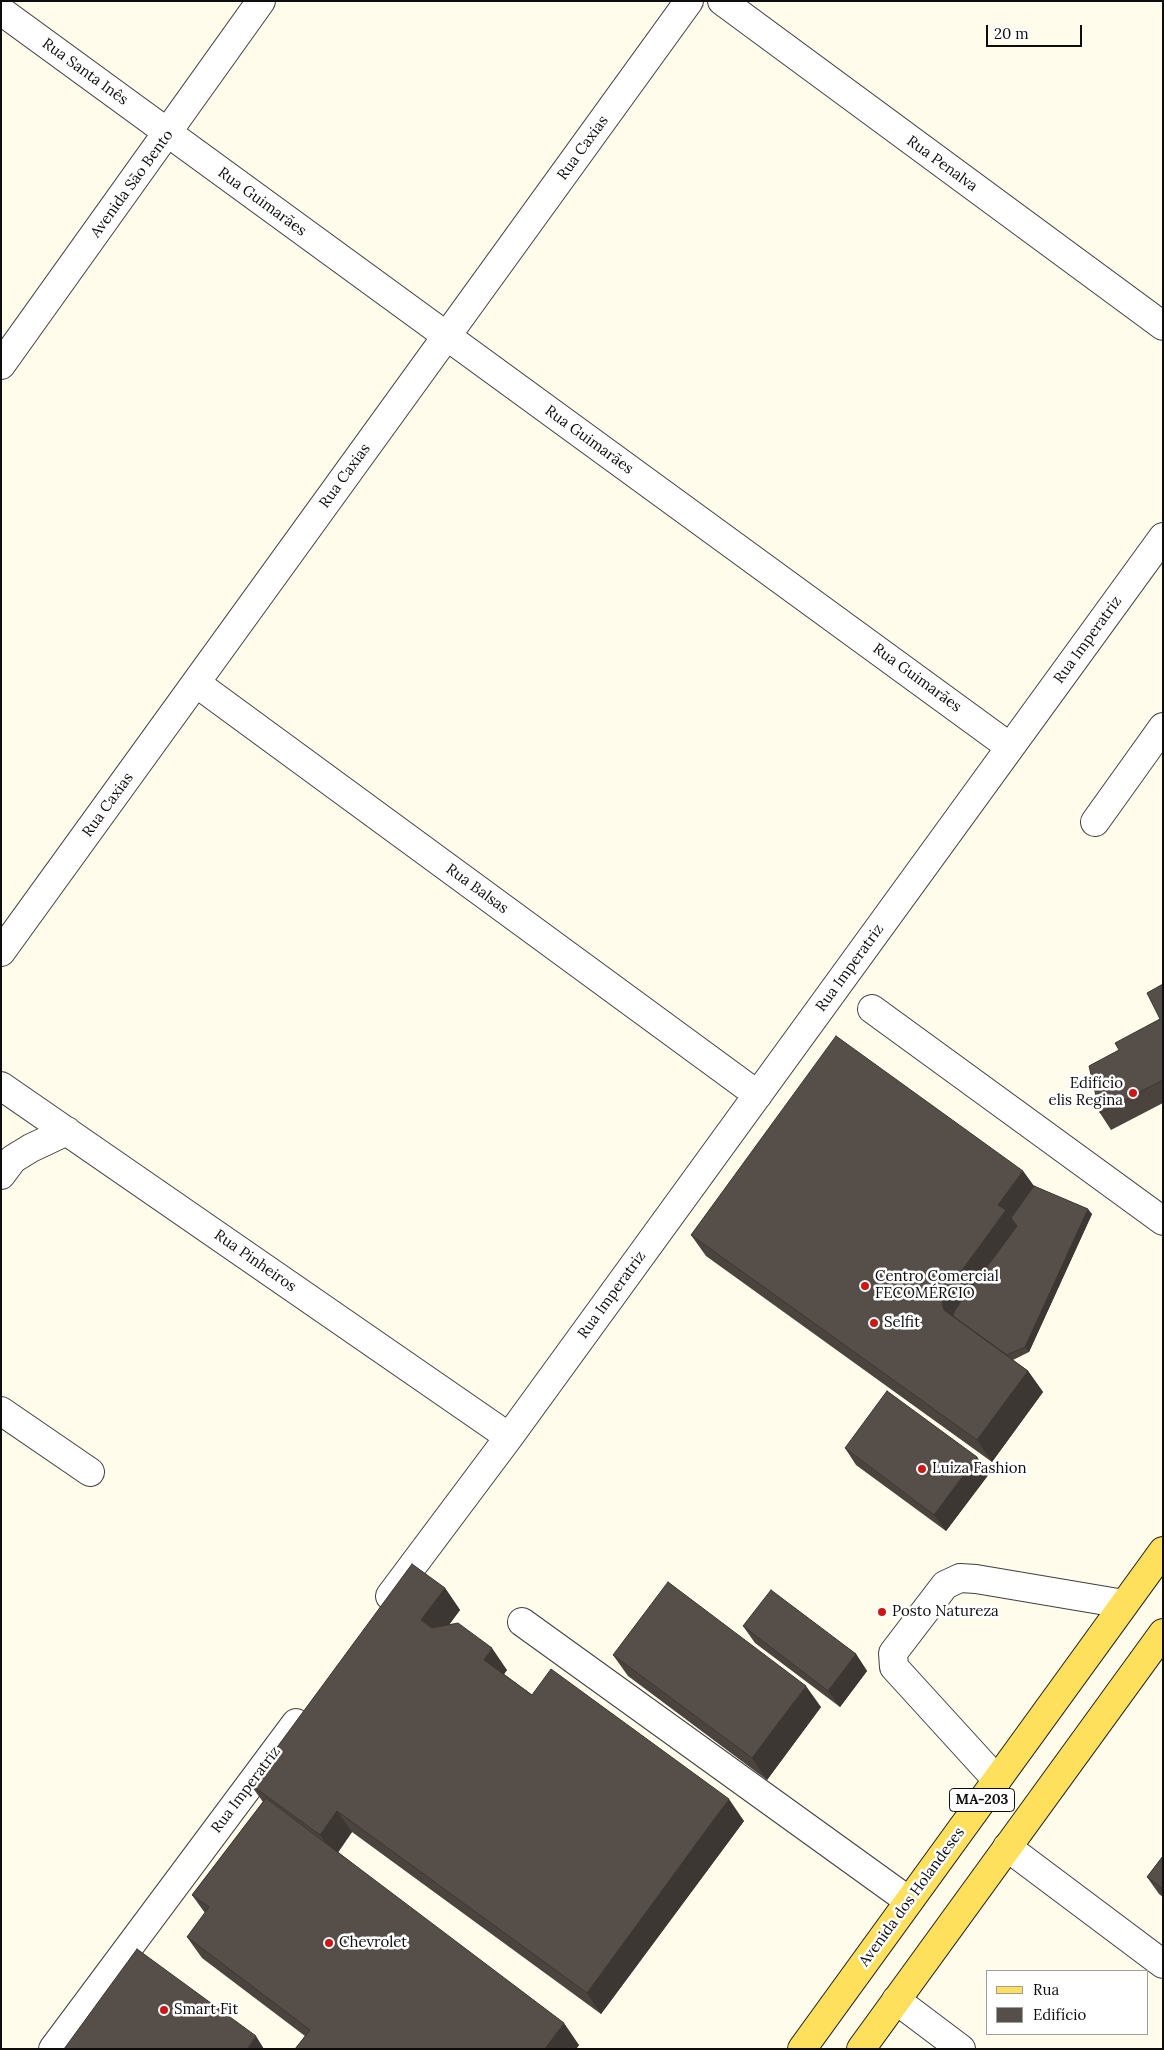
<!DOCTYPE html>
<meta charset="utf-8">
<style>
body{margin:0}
#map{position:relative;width:1164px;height:2050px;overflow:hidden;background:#fffcec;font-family:Lora,serif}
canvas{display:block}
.frame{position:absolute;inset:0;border:2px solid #0d0d0d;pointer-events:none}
.legend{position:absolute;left:986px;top:1970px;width:162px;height:65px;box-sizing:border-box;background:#fff;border:1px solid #9e9e9e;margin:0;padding:6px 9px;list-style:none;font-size:15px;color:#0d0d0d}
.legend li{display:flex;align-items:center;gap:10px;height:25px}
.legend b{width:25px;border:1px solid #9e9e9e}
.scale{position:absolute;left:986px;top:25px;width:96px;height:22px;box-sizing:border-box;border:2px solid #0d0d0d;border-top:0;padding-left:6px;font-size:15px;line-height:18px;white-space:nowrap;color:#0d0d0d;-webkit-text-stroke:4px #fff;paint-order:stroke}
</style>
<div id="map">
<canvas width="1164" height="2050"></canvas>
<div class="frame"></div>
<ul class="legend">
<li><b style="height:6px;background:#ffe05c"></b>Rua</li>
<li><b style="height:14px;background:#564e48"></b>Edifício</li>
</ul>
<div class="scale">20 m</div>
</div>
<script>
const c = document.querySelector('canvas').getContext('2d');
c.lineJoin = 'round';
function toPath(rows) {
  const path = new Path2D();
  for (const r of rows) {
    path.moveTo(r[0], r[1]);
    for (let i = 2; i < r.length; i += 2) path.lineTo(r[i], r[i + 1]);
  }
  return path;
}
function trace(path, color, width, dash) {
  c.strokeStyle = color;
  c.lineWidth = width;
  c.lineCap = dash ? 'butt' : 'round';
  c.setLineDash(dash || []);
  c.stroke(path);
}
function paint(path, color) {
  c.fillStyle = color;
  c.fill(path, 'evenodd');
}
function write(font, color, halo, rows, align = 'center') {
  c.font = font + ' Lora,serif';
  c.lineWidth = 5;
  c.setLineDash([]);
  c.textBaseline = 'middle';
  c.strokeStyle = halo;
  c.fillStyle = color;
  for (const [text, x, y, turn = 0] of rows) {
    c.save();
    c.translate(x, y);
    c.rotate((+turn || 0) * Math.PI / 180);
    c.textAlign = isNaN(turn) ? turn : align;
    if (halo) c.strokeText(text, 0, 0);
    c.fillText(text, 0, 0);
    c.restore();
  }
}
const minor = toPath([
 [722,1,1163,326],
 [1,11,1010,747],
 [1,365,261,1],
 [196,683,758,1095],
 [1095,822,1163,727],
 [1,952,689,1],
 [872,1009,1163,1221],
 [1,1086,509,1437],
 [1,1175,13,1159,31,1148,67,1131],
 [1,1411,90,1472],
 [390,1596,509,1437,1163,537],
 [522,1622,909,1901],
 [997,1780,894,1667,893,1653,945,1585,960,1578,976,1579,1124,1604],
 [1007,1847,1163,1964],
 [896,2000,961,2049],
 [53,2049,296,1723]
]);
const major = toPath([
 [802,2049,1163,1551],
 [861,2049,1163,1633]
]);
const wall = toPath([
 [1163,984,1163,1103,1111,1130,1100,1113,1119,1050,1160,1019],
 [1023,1171,1034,1186,1092,1214,1029,1352,1013,1360,1028,1371,1043,1392,992,1462,706,1256,691,1235],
 [845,1448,977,1457,989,1474,946,1531,856,1465],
 [445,1588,460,1610,449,1625,507,1670,504,1674,532,1695,744,1821,601,2014,352,1832,338,1852,579,2045,576,2049,295,2049,305,2036,202,1958,187,1937,205,1913,192,1895,263,1802,250,1784],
 [743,1626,856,1654,867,1671,840,1707,755,1643],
 [613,1655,821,1707,767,1780,628,1676],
 [1163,1856,1163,1897,1159,1894,1147,1877]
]);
const shadedWall = toPath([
 [1023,1171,1038,1192,1021,1232,958,1327,944,1310,942,1302,944,1295,998,1205],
 [1088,1209,1092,1214,1029,1352,1025,1347],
 [1028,1371,1043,1392,992,1462,977,1440],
 [977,1457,989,1474,946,1531,934,1515],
 [445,1588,460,1610,436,1642,421,1620],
 [492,1648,507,1670,499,1681,484,1660],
 [856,1654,867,1671,840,1707,828,1691],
 [806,1686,821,1707,767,1780,752,1758],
 [729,1799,744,1821,601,2014,587,1993],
 [337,1811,352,1832,335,1857,320,1835],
 [564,2023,579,2045,576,2049,545,2049],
 [256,2036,264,2049,247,2049]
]);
const building = toPath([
 [1163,984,1163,1080,1100,1113,1089,1066,1119,1050,1115,1043,1160,1019,1147,993,1163,984],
 [836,1036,1023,1171,998,1205,1006,1210,944,1295,942,1302,944,1310,1028,1371,977,1440,691,1235,836,1036],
 [1034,1186,1088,1209,1025,1347,1007,1355,953,1316,955,1310,1017,1226,1011,1218,1034,1186],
 [887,1391,977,1457,934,1515,845,1448,887,1391],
 [412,1564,445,1588,421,1620,432,1628,458,1623,492,1648,484,1660,532,1695,551,1669,729,1799,587,1993,337,1811,320,1835,250,1784,412,1564],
 [668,1582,806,1686,752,1758,613,1655,668,1582],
 [771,1590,856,1654,828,1691,743,1626,771,1590],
 [266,1798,564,2023,545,2049,295,2049,310,2030,187,1937,209,1907,192,1895,266,1798],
 [1163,1856,1163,1889,1147,1877,1163,1856],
 [137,1949,256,2036,247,2049,64,2049,137,1949]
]);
const markers = [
 [1133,1093,5,"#cb1716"],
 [865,1286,5,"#cb1716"],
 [874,1323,5,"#cb1716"],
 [922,1469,5,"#cb1716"],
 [882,1612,5,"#cb1716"],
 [329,1943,5,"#cb1716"],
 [164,2010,5,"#cb1716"]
];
const shields = [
 [982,1800,65]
];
const shieldNames = [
 ["MA-203",982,1800]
];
const streetNames = [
 ["Rua Santa Inês",85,72,36],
 ["Rua Caxias",583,148,-54],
 ["Rua Penalva",942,164,36],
 ["Avenida São Bento",132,184,-54],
 ["Rua Guimarães",262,202,36],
 ["Rua Guimarães",589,440,36],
 ["Rua Caxias",345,476,-54],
 ["Rua Imperatriz",1088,640,-54],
 ["Rua Guimarães",917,678,36],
 ["Rua Caxias",108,805,-54],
 ["Rua Balsas",477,889,36],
 ["Rua Imperatriz",850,968,-54],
 ["Rua Pinheiros",255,1261,35],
 ["Rua Imperatriz",612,1295,-54],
 ["Rua Imperatriz",246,1790,-53],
 ["Avenida dos Holandeses",912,1897,-54]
];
const poiNames = [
 ["Edifício",1123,1084,"right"],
 ["elis Regina",1123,1101,"right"],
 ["Centro Comercial",875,1277],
 ["FECOMÉRCIO",875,1294],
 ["Selfit",884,1323],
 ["Luiza Fashion",932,1469],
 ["Posto Natureza",892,1612],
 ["Chevrolet",339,1943],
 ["Smart Fit",174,2010]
];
trace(minor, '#404040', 30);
trace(major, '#1e1e1e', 30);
trace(minor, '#fff', 28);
trace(major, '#ffe05c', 28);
paint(wall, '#4a433e');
paint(shadedWall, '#3c3732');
paint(building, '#564e48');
trace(building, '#3c3732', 1);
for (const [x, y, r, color] of markers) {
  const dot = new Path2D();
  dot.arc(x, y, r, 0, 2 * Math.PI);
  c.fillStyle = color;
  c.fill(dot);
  trace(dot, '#fff', 2);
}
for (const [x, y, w] of shields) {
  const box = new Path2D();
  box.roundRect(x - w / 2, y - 11.5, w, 23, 4);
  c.fillStyle = '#fff';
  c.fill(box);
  trace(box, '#0d0d0d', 1);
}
write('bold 14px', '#0d0d0d', null, shieldNames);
write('15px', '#0d0d0d', '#fff', streetNames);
write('15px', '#0d0d0d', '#fff', poiNames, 'left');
</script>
